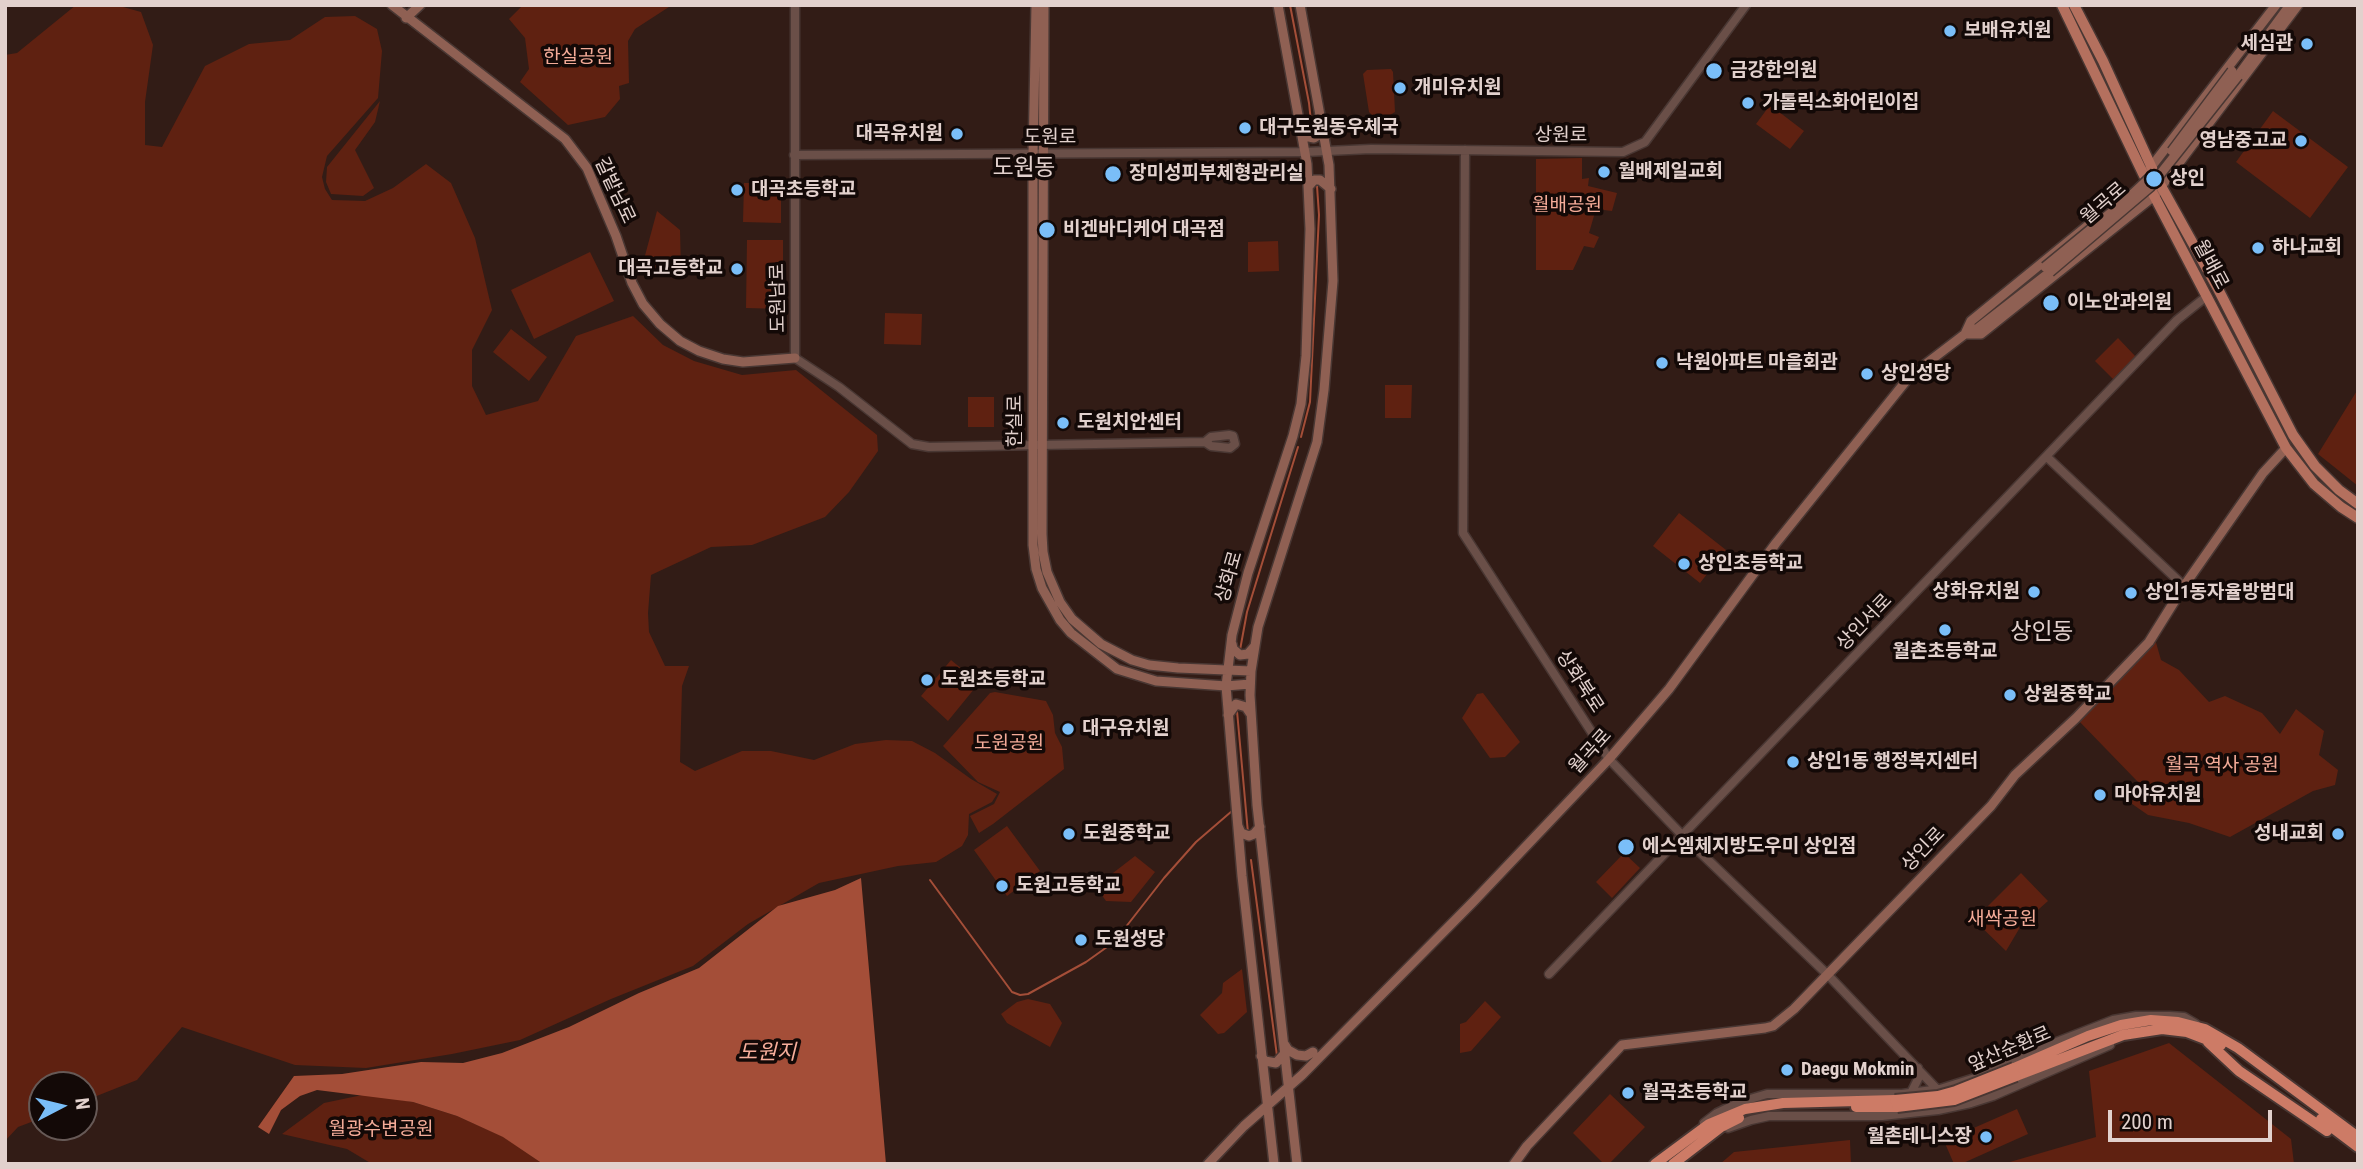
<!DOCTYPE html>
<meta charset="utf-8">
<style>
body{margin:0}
#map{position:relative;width:2363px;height:1169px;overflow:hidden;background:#321c16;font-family:"Roboto Condensed",sans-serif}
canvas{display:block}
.frame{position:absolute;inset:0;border:7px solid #e2d1cd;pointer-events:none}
.north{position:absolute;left:28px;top:1071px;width:70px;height:70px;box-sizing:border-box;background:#130907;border:2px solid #665956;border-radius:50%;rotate:83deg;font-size:19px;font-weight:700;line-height:28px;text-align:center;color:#e2d1cd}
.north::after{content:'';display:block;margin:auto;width:24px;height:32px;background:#7abef8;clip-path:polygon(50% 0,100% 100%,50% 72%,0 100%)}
.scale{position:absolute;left:2108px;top:1110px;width:164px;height:32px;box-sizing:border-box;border:4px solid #e2d1cd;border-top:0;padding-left:9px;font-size:21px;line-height:24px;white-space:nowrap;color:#e2d1cd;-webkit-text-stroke:5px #130907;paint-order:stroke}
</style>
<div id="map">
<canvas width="2363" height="1169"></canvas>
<div class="frame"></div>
<div class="north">N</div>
<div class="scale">200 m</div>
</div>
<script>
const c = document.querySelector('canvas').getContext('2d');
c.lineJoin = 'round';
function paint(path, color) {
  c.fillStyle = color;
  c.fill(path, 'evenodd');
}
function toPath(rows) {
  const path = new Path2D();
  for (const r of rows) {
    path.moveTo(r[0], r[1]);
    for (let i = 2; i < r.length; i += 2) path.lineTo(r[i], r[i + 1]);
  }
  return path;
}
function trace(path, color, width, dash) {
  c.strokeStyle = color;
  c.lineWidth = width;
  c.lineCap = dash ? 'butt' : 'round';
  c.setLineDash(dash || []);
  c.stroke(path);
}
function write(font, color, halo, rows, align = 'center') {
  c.font = font + ' "Roboto Condensed","Noto Sans KR",sans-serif';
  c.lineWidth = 7;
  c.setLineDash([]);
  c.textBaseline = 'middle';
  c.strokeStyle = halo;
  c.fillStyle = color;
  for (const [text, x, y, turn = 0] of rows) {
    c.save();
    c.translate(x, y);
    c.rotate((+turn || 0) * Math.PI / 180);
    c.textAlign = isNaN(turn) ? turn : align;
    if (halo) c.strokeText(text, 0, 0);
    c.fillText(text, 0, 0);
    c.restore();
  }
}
const green = toPath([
 [76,5,116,5,141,12,153,45,145,102,145,145,162,147,205,66,249,44,290,40,325,17,355,16,377,29,382,51,378,98,327,156,322,177,325,189,332,200,365,201,393,188,426,164,451,183,475,238,492,310,472,350,472,386,486,415,538,401,576,336,633,316,663,345,694,361,742,375,796,370,877,435,878,451,849,492,825,517,752,545,711,547,651,575,648,613,649,632,665,666,689,666,682,686,680,762,695,771,742,751,771,751,814,760,855,744,886,740,912,741,935,753,971,779,997,794,992,802,969,814,968,835,962,846,936,862,898,866,819,883,748,924,693,966,611,999,520,1040,452,1054,366,1068,295,1065,182,1027,137,1080,84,1101,84,1085,42,1085,42,1118,18,1127,5,1141,5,55,17,53],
 [523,5,672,5,635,29,628,41,629,83,619,86,620,99,605,117,568,125,520,82,529,69,525,38,509,19],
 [1391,69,1393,72,1395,112,1390,115,1372,115,1369,112,1363,74,1367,70],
 [380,101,375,122,355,150,374,188,363,196,331,194,326,182,327,167],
 [1770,105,1804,131,1790,149,1756,124],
 [2273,111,2348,167,2310,218,2236,162],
 [1582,158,1582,179,1589,178,1588,186,1617,193,1612,211,1596,209,1589,233,1599,237,1594,248,1584,246,1573,270,1536,270,1536,159],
 [744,183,781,183,781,223,743,222],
 [657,211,680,230,681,271,640,274],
 [747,240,783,240,783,309,746,308],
 [1278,241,1279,271,1248,272,1248,242],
 [590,252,614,301,534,339,511,290],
 [885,313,922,314,921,345,884,344],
 [511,329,547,357,529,381,493,352],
 [2118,338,2136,357,2114,380,2095,361],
 [1385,385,1412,385,1411,418,1385,418],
 [2358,389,2358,486,2318,454],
 [968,397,994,397,994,427,968,427],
 [1679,513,1726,550,1700,583,1653,546],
 [2155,639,2161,660,2179,670,2209,702,2225,696,2262,713,2280,734,2296,709,2324,731,2319,755,2338,770,2335,785,2313,791,2230,837,2189,823,2148,815,2125,799,2138,782,2076,718],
 [951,660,979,683,948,721,921,696],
 [995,692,1046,701,1053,715,1055,733,1062,747,1064,769,993,824,979,833,970,816,994,804,1000,792,978,782,943,746,990,693],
 [1483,693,1520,742,1505,757,1490,758,1462,718,1477,694],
 [1007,826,1040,871,1007,896,974,850],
 [1624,853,1640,868,1612,898,1596,882],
 [1135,856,1155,872,1131,902,1106,901,1099,891,1100,883],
 [2021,873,2048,901,2022,924,2006,951,1974,920],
 [1242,969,1247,1012,1224,1033,1218,1034,1200,1015,1222,993,1223,983],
 [1028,999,1050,1004,1062,1023,1050,1047,1007,1023,1001,1014,1017,1002],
 [1485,1001,1501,1017,1471,1051,1460,1053,1460,1024,1466,1022],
 [2169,1043,2291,1139,2294,1164,2003,1164,2096,1137,2089,1071],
 [367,1094,413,1102,457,1116,504,1137,543,1164,372,1164,347,1149,282,1134,324,1103],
 [1610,1094,1645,1127,1609,1164,1604,1164,1573,1133],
 [2017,1109,2028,1134,1961,1164,1954,1164,1944,1141],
 [1850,1140,1851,1164,1720,1164,1734,1152]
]);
const water = toPath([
 [861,878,886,1164,543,1164,503,1137,457,1116,413,1102,317,1090,300,1096,281,1110,269,1134,258,1127,294,1076,342,1074,421,1062,463,1063,502,1053,569,1027,639,993,699,968,778,906,835,890]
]);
const stream = toPath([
 [1290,5,1309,103,1312,131],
 [1301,437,1310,402,1319,215,1317,186],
 [1240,650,1247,612,1298,447],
 [1237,711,1248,833],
 [1251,860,1277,1056],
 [930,880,1012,992,1020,995,1028,994,1086,962,1107,947,1125,928,1164,878,1196,842,1232,811]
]);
const tertiary = toPath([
 [795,5,795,358,839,387,912,444,929,447,1205,442,1211,437,1229,435,1233,436,1235,444,1230,448,1211,446,1205,442],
 [1465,150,1463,533,1609,759,1682,835,1828,975,1953,1106],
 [794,155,1305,152,1371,149,1623,152,1645,142,1746,5],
 [2047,457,2184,586],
 [1549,974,2177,320,2207,296],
 [1911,1093,1919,1077,1918,1068],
 [1704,1123,1717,1113,1740,1102,1767,1094,1902,1094,1940,1089,1978,1077,2036,1050,2113,1020,2136,1016,2170,1016,2184,1017,2196,1024],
 [1728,1128,1751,1120,1769,1116,1882,1116,1938,1110,1971,1103,1993,1096,2110,1045]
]);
const secondary = toPath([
 [392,5,565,139,587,168,616,236,632,283,643,304,660,324,680,341,699,351,723,359,743,362,795,358],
 [1036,5,1033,154,1033,545,1036,569,1042,588,1060,620,1071,633,1117,669,1156,681,1226,686,1250,684],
 [1044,5,1042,534,1043,552,1047,572,1060,602,1072,619,1101,644,1132,660,1149,665,1178,668,1251,671],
 [406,18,420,5],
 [2238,76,2290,5],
 [1303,130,1309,137,1314,138,1320,134,1322,125],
 [2148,171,2276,5],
 [1308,187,1314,180,1320,180,1331,189],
 [1965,334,1971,321,2113,205],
 [1967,334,1981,334,2154,196,2298,5],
 [1232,644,1233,649,1240,655,1248,654,1254,647],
 [1228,715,1236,704,1246,707,1250,713],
 [1238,826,1241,833,1249,836,1254,834,1260,827],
 [1285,1045,1288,1050,1297,1055,1306,1056,1313,1052],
 [1261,1056,1265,1061,1276,1063,1286,1052],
 [1208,1164,1244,1126,1302,1075,1473,902,1609,759,1669,689,1776,543,1910,376,1965,334,1978,328,2050,272],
 [1274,1164,1242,876,1226,686,1232,635,1248,573,1293,436,1301,404,1306,356,1310,229,1307,164,1278,5],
 [1297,1164,1257,805,1250,695,1251,671,1258,627,1317,442,1324,390,1333,281,1329,165,1300,5],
 [1514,1164,1527,1146,1622,1045,1765,1028,1773,1026,1794,1009,1991,806,2015,775,2076,718,2149,642,2184,586,2263,473,2286,448]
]);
const primary = toPath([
 [2062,5,2150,188,2286,448,2314,484,2341,507,2358,518],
 [2074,5,2103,61,2156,177,2217,287,2293,435,2315,466,2339,490,2358,504]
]);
const trunk = toPath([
 [2208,1042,2239,1071,2327,1131],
 [2014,1068,2088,1036,2121,1025,2151,1020,2178,1022,2205,1029,2238,1048,2358,1137],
 [2016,1076,2123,1035,2162,1029,2187,1032,2221,1045],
 [1856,1107,1897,1107],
 [2321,1119,2358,1147],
 [1655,1164,1709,1124,1745,1109,1783,1103,1895,1100],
 [1673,1164,1721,1127,1739,1118]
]);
const secondaryBridge = toPath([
 [2172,151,2232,71],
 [2045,267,2124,202,2155,173],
 [2050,272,2150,187,2238,76]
]);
const trunkBridge = toPath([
 [1895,1100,1938,1096,1956,1091,2014,1068],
 [1897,1107,1954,1100,2016,1076]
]);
const markers = [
 [1950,31,7,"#7abef8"],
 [2307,44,7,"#7abef8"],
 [1714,71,9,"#7abef8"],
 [1400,88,7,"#7abef8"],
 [1748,103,7,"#7abef8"],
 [1245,128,7,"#7abef8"],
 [957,134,7,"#7abef8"],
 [2301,141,7,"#7abef8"],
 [1604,172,7,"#7abef8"],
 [1113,174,9,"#7abef8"],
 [2154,179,9,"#7abef8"],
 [737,190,7,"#7abef8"],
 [1047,230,9,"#7abef8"],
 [2258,248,7,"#7abef8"],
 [737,269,7,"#7abef8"],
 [2051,303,9,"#7abef8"],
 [1662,363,7,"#7abef8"],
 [1867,374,7,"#7abef8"],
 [1063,423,7,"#7abef8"],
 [1684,564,7,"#7abef8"],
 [2034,592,7,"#7abef8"],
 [2131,593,7,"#7abef8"],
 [1945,630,7,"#7abef8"],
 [927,680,7,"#7abef8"],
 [2010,695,7,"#7abef8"],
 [1068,729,7,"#7abef8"],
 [1793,762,7,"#7abef8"],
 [2100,795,7,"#7abef8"],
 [1069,834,7,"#7abef8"],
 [2338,834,7,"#7abef8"],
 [1626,847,9,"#7abef8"],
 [1002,886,7,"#7abef8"],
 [1081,940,7,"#7abef8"],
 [1787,1070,7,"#7abef8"],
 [1628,1093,7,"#7abef8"],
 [1986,1137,7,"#7abef8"]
];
const poiNames = [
 ["보배유치원",1964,31],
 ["세심관",2293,44,"right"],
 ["금강한의원",1730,71],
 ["개미유치원",1414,88],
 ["가톨릭소화어린이집",1762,103],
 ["대구도원동우체국",1259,128],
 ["대곡유치원",943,134,"right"],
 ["영남중고교",2287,141,"right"],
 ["월배제일교회",1618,172],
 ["장미성피부체형관리실",1129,174],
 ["상인",2170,179],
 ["대곡초등학교",751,190],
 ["비겐바디케어 대곡점",1063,230],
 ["하나교회",2272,248],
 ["대곡고등학교",723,269,"right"],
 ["이노안과의원",2067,303],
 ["낙원아파트 마을회관",1676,363],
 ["상인성당",1881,374],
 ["도원치안센터",1077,423],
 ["상인초등학교",1698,564],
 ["상화유치원",2020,592,"right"],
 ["상인1동자율방범대",2145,593],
 ["월촌초등학교",1945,652,"center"],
 ["도원초등학교",941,680],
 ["상원중학교",2024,695],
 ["대구유치원",1082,729],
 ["상인1동 행정복지센터",1807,762],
 ["마야유치원",2114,795],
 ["도원중학교",1083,834],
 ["성내교회",2324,834,"right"],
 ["에스엠체지방도우미 상인점",1642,847],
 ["도원고등학교",1016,886],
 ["도원성당",1095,940],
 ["Daegu Mokmin",1801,1070],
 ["월곡초등학교",1642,1093],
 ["월촌테니스장",1972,1137,"right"]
];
const parkNames = [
 ["한실공원",578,58],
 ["월배공원",1567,206],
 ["도원공원",1009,744],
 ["월곡 역사 공원",2222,766],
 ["새싹공원",2002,920],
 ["월광수변공원",381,1130]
];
const streetNames = [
 ["상원로",1561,136],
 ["도원로",1050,138],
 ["갈밭남로",614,191,65],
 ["월곡로",2104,204,-41],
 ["월배로",2210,265,62],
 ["도원남로",779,298,-91],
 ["한실로",1016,421,-90],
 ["상화로",1230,577,-74],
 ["상인서로",1865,623,-46],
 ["상화북로",1579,682,57],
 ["월곡로",1591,752,-48],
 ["상인로",1924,850,-46],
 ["앞산순환로",2010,1050,-23]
];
const waterNames = [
 ["도원지",767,1054]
];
const quarterNames = [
 ["도원동",1024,169],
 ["상인동",2042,633]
];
paint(green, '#5f2111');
paint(water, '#a44e38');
trace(stream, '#a44e38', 2);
trace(tertiary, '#493733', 11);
trace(secondary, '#493733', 12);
trace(primary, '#493733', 13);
trace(trunk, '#493733', 14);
trace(tertiary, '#6a4f48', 8);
trace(secondary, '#8f6053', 9);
trace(primary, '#b4705e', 10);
trace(trunk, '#cd7b66', 10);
trace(secondaryBridge, '#493733', 12, []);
trace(trunkBridge, '#493733', 14, []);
trace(secondaryBridge, '#8f6053', 9);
trace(trunkBridge, '#cd7b66', 10);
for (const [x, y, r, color] of markers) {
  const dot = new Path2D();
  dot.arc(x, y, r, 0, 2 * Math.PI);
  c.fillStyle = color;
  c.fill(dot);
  trace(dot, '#130907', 2.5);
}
write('bold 19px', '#e2d1cd', '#130907', poiNames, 'left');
write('19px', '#f4ab98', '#130907', parkNames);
write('19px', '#e2d1cd', '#130907', streetNames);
write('italic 21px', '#f7ae9b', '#130907', waterNames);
write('23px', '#e2d1cd', '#130907', quarterNames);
</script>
